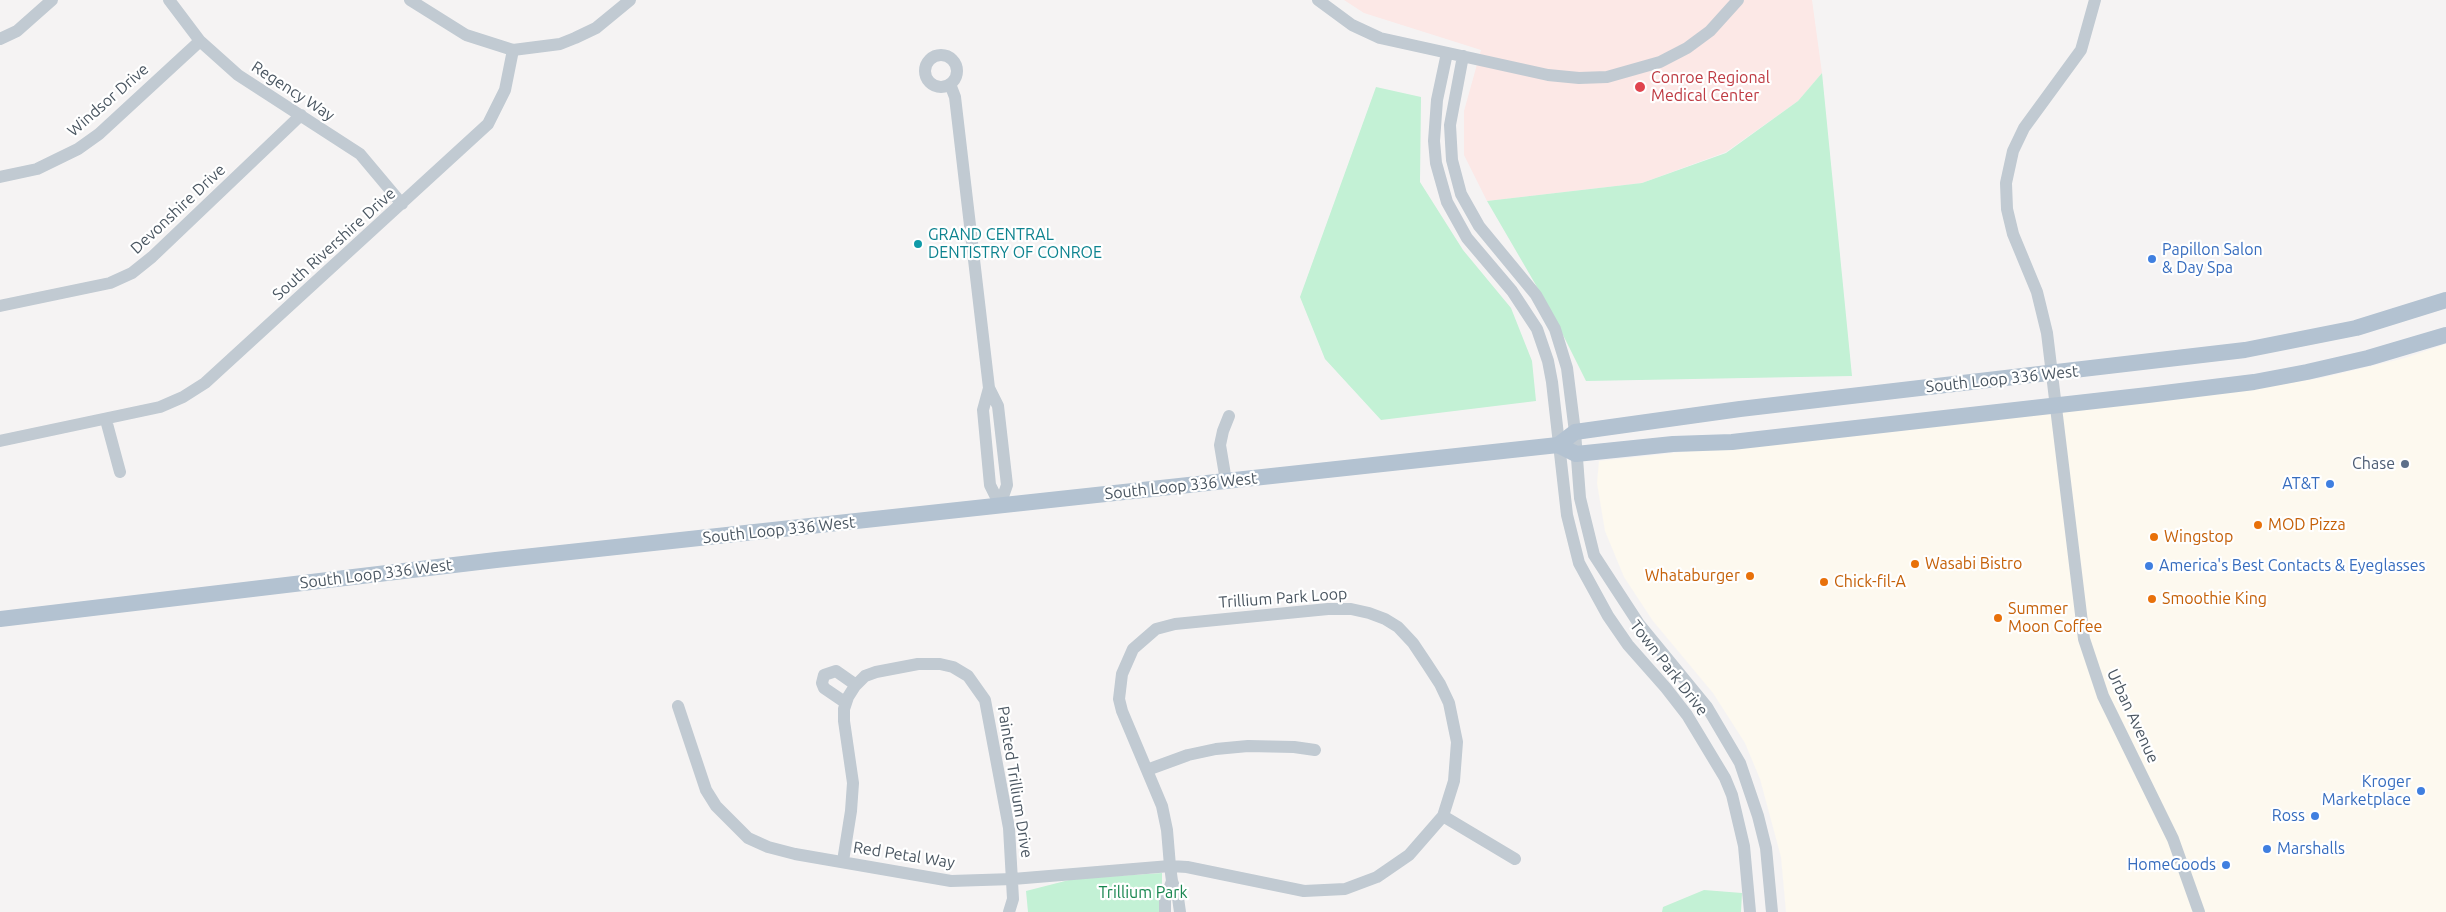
<!DOCTYPE html>
<style>
body{margin:0}
canvas{display:block;background:#f5f3f3}
</style>
<canvas width="2446" height="912"></canvas>
<script>
const c = document.querySelector('canvas').getContext('2d');
c.lineJoin = 'round';
function paint(path, color) {
  c.fillStyle = color;
  c.fill(path, 'evenodd');
}
function toPath(rows) {
  const path = new Path2D();
  for (const r of rows) {
    if (r.length === 3) {
      path.moveTo(r[0] + r[2], r[1]);
      path.arc(r[0], r[1], r[2], 0, 2 * Math.PI);
      continue;
    }
    path.moveTo(r[0], r[1]);
    for (let i = 2; i < r.length; i += 2) path.lineTo(r[i], r[i + 1]);
  }
  return path;
}
function trace(path, color, width, dash) {
  c.strokeStyle = color;
  c.lineWidth = width;
  c.lineCap = dash ? 'butt' : 'round';
  c.setLineDash(dash || []);
  c.stroke(path);
}
function write(font, color, halo, rows, align = 'center') {
  c.font = font + ' Ubuntu,sans-serif';
  c.lineWidth = 4.5;
  c.setLineDash([]);
  c.textBaseline = 'middle';
  c.strokeStyle = halo;
  c.fillStyle = color;
  for (const [text, x, y, turn = 0] of rows) {
    c.save();
    c.translate(x, y);
    c.rotate((+turn || 0) * Math.PI / 180);
    c.textAlign = isNaN(turn) ? turn : align;
    if (halo) c.strokeText(text, 0, 0);
    c.fillText(text, 0, 0);
    c.restore();
  }
}
const commercial = toPath([
 [2446,344,2446,912,1786,912,1781,857,1760,779,1745,743,1713,693,1653,621,1624,577,1605,531,1597,483,1599,461,2233,392,2321,378,2405,358]
]);
const medical = toPath([
 [1344,0,1812,0,1822,73,1798,101,1726,152,1642,183,1487,201,1464,155,1464,111,1481,50,1364,13]
]);
const green = toPath([
 [1822,73,1852,376,1586,381,1551,311,1487,201,1642,183,1726,153,1798,101],
 [1376,87,1421,97,1420,182,1463,250,1511,308,1532,361,1536,401,1381,420,1325,359,1300,297],
 [1162,873,1162,912,1028,912,1026,891,1073,879],
 [1704,890,1742,893,1741,912,1662,912,1663,907]
]);
const minor = toPath([
 [169,0,200,41,238,75,360,154,402,204],
 [410,0,466,35,513,50,560,44,575,38,596,28,630,0],
 [1318,0,1352,25,1380,38,1548,75,1579,78,1607,77,1660,62,1687,48,1710,31,1738,0],
 [2095,0,2081,50,2024,128,2013,151,2006,183,2007,209,2013,234,2037,292,2047,333,2084,639,2103,696,2173,839,2199,912],
 [0,39,17,31,52,0],
 [1447,53,1437,100,1434,141,1436,163,1447,202,1467,238,1512,291,1537,329,1548,361,1552,382,1567,515,1579,563,1608,616,1628,645,1666,688,1687,715,1725,778,1732,795,1744,846,1750,912],
 [941,71,16],
 [1463,56,1450,125,1452,160,1461,194,1479,226,1536,295,1555,329,1567,368,1575,432,1580,498,1594,555,1639,624,1707,707,1740,763,1758,816,1766,848,1772,912],
 [950,84,955,97,989,388,998,406,1007,485,1000,505],
 [0,177,37,169,78,149,99,134,200,41],
 [0,306,110,283,132,273,152,257,301,115],
 [989,388,983,410,990,485,1000,505],
 [106,420,120,472],
 [0,441,160,407,183,397,205,383,488,124,505,90,513,50],
 [1226,481,1220,445,1223,431,1229,416],
 [846,703,824,688,822,683,824,675,836,671,856,685],
 [678,706,706,790,716,806,748,838,768,847,795,854,951,881,1013,879,1170,866,1187,867,1304,891,1345,889,1377,877,1409,855,1443,816,1454,781,1457,742,1449,703,1440,684,1427,664,1413,643,1398,627,1385,619,1369,613,1351,609,1328,609,1175,624,1156,629,1133,649,1122,674,1119,699,1122,711,1162,806,1167,830,1170,866,1172,881,1178,898,1180,912],
 [1147,770,1188,755,1216,749,1248,746,1294,747,1315,750],
 [1443,816,1515,859],
 [843,861,851,811,853,783,844,721,844,709,848,697,855,686,865,676,876,672,918,664,940,664,953,667,968,676,985,700,1009,828,1013,899,1009,912],
 [1165,912,1165,900,1172,881]
]);
const major = toPath([
 [1558,445,1576,454,1673,444,1732,442,2148,395,2254,382,2307,372,2368,358,2446,335],
 [0,619,496,560,1558,445,1575,432,1740,409,2245,350,2356,328,2446,300]
]);
const markers = [
 [1640,87,6,"#e0444e"],
 [918,244,5,"#0f9aa8"],
 [2152,259,5,"#3f7fe0"],
 [2405,464,5,"#5c6f8a"],
 [2330,484,5,"#3f7fe0"],
 [2258,525,5,"#e8710a"],
 [2154,537,5,"#e8710a"],
 [1915,564,5,"#e8710a"],
 [2149,566,5,"#3f7fe0"],
 [1750,576,5,"#e8710a"],
 [1824,582,5,"#e8710a"],
 [2152,599,5,"#e8710a"],
 [1998,618,5,"#e8710a"],
 [2421,791,5,"#3f7fe0"],
 [2315,816,5,"#3f7fe0"],
 [2267,849,5,"#3f7fe0"],
 [2226,865,5,"#3f7fe0"]
];
const healthNames = [
 ["Conroe Regional",1651,78],
 ["Medical Center",1651,96]
];
const streetNames = [
 ["Regency Way",293,91,33],
 ["Windsor Drive",108,100,-41],
 ["Devonshire Drive",178,209,-43],
 ["South Rivershire Drive",334,244,-42],
 ["South Loop 336 West",2002,379,-6],
 ["South Loop 336 West",1181,486,-6],
 ["South Loop 336 West",779,530,-6],
 ["South Loop 336 West",376,574,-7],
 ["Trillium Park Loop",1283,598,-4],
 ["Town Park Drive",1669,668,52],
 ["Urban Avenue",2133,716,65],
 ["Painted Trillium Drive",1015,782,81],
 ["Red Petal Way",904,855,9]
];
const cultureNames = [
 ["GRAND CENTRAL",928,235],
 ["DENTISTRY OF CONROE",928,253]
];
const shopNames = [
 ["Papillon Salon",2162,250,"left"],
 ["& Day Spa",2162,268,"left"],
 ["AT&T",2320,484],
 ["America's Best Contacts & Eyeglasses",2159,566,"left"],
 ["Kroger",2411,782],
 ["Marketplace",2411,800],
 ["Ross",2305,816],
 ["Marshalls",2277,849,"left"],
 ["HomeGoods",2216,865]
];
const serviceNames = [
 ["Chase",2395,464]
];
const foodNames = [
 ["MOD Pizza",2268,525],
 ["Wingstop",2164,537],
 ["Wasabi Bistro",1925,564],
 ["Whataburger",1740,576,"right"],
 ["Chick-fil-A",1834,582],
 ["Smoothie King",2162,599],
 ["Summer",2008,609],
 ["Moon Coffee",2008,627]
];
const parkNames = [
 ["Trillium Park",1143,893]
];
paint(commercial, '#fdf9ef');
paint(medical, '#fce8e6');
paint(green, '#c3f1d5');
trace(minor, '#c1cad2', 12);
trace(major, '#b3c2d1', 16);
for (const [x, y, r, color] of markers) {
  const dot = new Path2D();
  dot.arc(x, y, r, 0, 2 * Math.PI);
  c.fillStyle = color;
  c.fill(dot);
  trace(dot, '#fff', 2);
}
write('16px', '#be3a42', '#fff', healthNames, 'left');
write('16px', '#4a5661', '#fff', streetNames);
write('16px', '#0d838f', '#fff', cultureNames, 'left');
write('16px', '#366cbe', '#fff', shopNames, 'right');
write('16px', '#4e5e75', '#fff', serviceNames, 'right');
write('16px', '#c56008', '#fff', foodNames, 'left');
write('16px', '#17864f', '#fff', parkNames);
</script>
